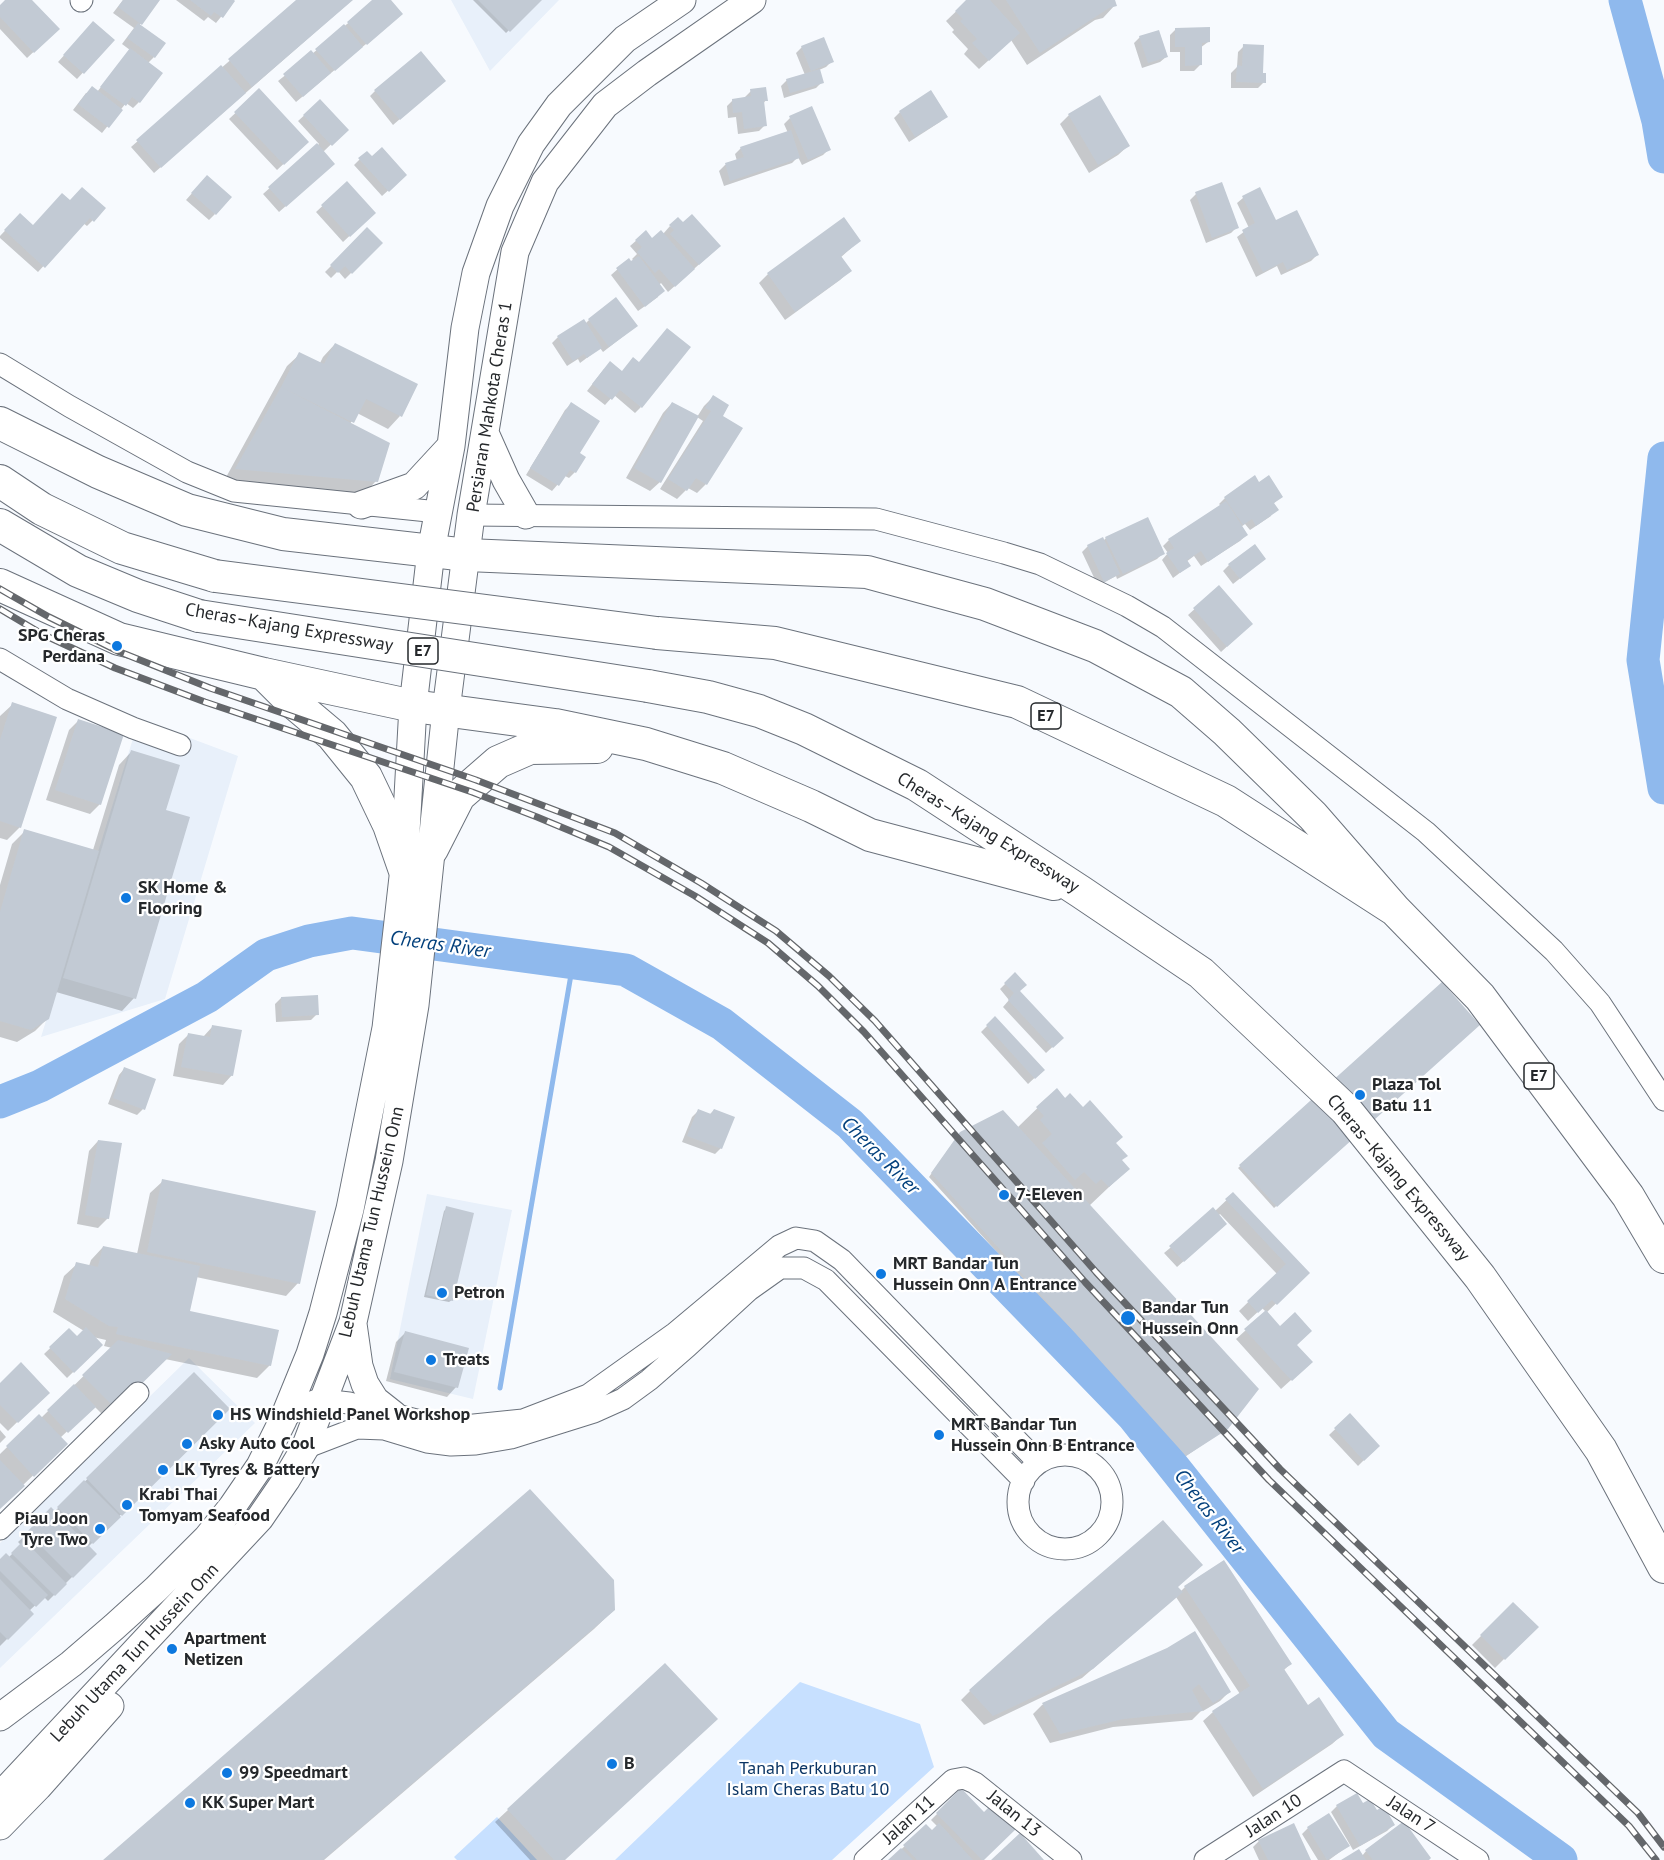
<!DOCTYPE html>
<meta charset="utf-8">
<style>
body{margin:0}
canvas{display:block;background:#f7fafe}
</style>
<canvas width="1664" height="1860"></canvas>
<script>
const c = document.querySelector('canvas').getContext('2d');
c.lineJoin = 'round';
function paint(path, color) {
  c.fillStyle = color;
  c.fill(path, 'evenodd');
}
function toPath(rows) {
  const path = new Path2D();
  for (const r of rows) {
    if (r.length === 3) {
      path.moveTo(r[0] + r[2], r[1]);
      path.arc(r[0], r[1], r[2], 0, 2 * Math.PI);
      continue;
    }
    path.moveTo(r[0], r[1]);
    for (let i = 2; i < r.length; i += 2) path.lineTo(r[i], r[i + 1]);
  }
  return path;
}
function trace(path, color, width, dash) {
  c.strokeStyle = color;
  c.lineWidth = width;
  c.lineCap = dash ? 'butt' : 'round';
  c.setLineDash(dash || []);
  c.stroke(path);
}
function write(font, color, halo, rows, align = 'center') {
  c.font = font + ' "PT Sans",sans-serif';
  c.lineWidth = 4.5;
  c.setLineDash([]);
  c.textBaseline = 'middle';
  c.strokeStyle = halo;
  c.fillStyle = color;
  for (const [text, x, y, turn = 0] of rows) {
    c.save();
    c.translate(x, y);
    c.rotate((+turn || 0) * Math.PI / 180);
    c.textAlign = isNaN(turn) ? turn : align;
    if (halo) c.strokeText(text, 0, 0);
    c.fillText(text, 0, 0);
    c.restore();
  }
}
const built = toPath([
 [451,0,559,0,490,71],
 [139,719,238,756,165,999,41,1037],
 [427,1194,512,1210,473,1399,390,1379],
 [189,1358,255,1423,0,1668,0,1543]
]);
const green = toPath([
 [800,1682,920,1724,934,1767,832,1860,615,1860],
 [497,1817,537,1860,457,1860,454,1857]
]);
const shadow = toPath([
 [7,0,30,0,58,29,27,58,0,29,0,7],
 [123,0,158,0,139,26,154,57,148,63,139,102,133,108,126,103,102,133,73,110,86,93,97,92,130,50,122,44,134,28,113,13],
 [176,0,231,0,233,2,216,23,208,17,204,21],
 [299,0,352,0,154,173,131,147],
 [375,0,389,0,395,20,296,102,278,81,312,54],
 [473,0,540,0,506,33],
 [968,0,1114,0,1115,5,1103,18,1095,20,1027,65,1011,40,979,69,964,54,968,49,952,32,954,30,946,21],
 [88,29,113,40,77,79,58,62],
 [1176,29,1208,42,1200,48,1200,65,1194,71,1180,71,1180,52,1170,52,1170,35],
 [1140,37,1166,57,1160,62,1142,68,1134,43],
 [1244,46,1261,74,1264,82,1258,88,1231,88,1231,73,1237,67,1238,52],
 [802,47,832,61,826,67,819,70,822,82,816,88,784,98,781,86,787,80,805,75,796,53],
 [438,86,393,125,370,96,375,91],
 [259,91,307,142,277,170,229,119],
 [751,91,766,100,763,104,765,125,759,131,738,134,736,117,728,118,727,106,733,100,745,99,745,97],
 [930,92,946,116,940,122,909,142,894,118,900,112],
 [320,101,347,129,323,152,327,170,279,212,263,194,319,144,298,121],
 [1069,115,1128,146,1118,155,1089,173,1060,124],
 [790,118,829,149,823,155,802,165,798,157,792,163,724,186,719,171,725,165,737,161,735,154,741,148,788,133,784,124],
 [360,159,405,175,382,196,354,165],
 [201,183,215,214,209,220,186,200],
 [347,183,374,213,343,242,316,212],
 [1259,189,1275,222,1317,255,1311,261,1281,275,1277,266,1256,277,1237,237,1249,228,1237,203,1243,198],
 [1196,194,1237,227,1231,233,1206,243,1190,200],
 [70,202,104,209,87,226,83,223,38,272,0,238,0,236,20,215,33,226],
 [670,226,713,252,668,292,661,283,659,285,658,297,638,311,611,275,628,260,631,263,634,261,632,259,637,254,630,246,646,232,652,240,663,234],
 [367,230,381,243,345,279,338,271,331,278,325,272],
 [859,241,840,258,850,270,840,280,785,320,759,283,768,274],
 [589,320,630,331,603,352,600,348,580,363,578,359,567,366,552,343,558,337,585,324],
 [335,344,400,416,388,429,357,413,350,424,376,481,364,494,224,481,287,366,300,354,320,363,323,357],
 [604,369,641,407,635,413,614,395,605,405,587,391],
 [713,397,721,416,706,484,697,493,688,488,677,499,660,489,703,421,697,417,660,482,650,491,626,478,663,413,672,403,697,417,704,406],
 [571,404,578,454,575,472,569,478,565,476,552,491,526,475,565,410],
 [1259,484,1281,496,1273,504,1271,516,1250,530,1245,524,1241,527,1246,535,1240,541,1201,566,1194,556,1186,562,1189,566,1173,578,1162,560,1168,553,1163,546,1169,540,1221,506,1219,504,1225,498],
 [1106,538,1163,553,1157,559,1117,579,1116,576,1098,586,1082,552,1088,546,1103,541],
 [1258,564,1233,584,1223,571,1229,565],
 [1219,587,1246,629,1221,652,1188,615],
 [13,704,20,827,7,840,0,838,0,716],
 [79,720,100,804,90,814,46,800,69,730],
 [131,752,164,811,134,998,122,1011,56,992,48,1018,35,1031,17,1042,0,1037,0,885,12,844,25,831,93,850,119,765],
 [1015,974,1018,991,1062,1038,1046,1053,1003,1007,1009,1000,1000,989],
 [1442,984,1478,1025,1274,1208,1238,1168],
 [281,998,317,1014,311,1020,276,1022,275,1004],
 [995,1018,1043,1070,1028,1084,981,1032],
 [213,1026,232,1075,223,1085,173,1076,179,1044,188,1035,203,1037],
 [124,1069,143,1109,137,1115,108,1104,119,1075],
 [1056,1090,1114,1143,1121,1160,1128,1169,1089,1206,1223,1431,1183,1458,929,1177,957,1137,1017,1128],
 [714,1110,721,1148,715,1154,682,1142,692,1117,698,1111,709,1115],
 [98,1141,108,1218,98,1228,77,1224,89,1151],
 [163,1181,298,1283,286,1296,196,1277,188,1313,270,1365,257,1378,165,1359,105,1417,94,1406,60,1438,66,1444,0,1507,0,1454,39,1416,41,1418,112,1348,104,1346,106,1340,93,1337,101,1345,67,1378,44,1354,69,1330,76,1338,84,1331,53,1312,64,1276,77,1264,89,1266,91,1260,103,1247,137,1254,150,1193],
 [1233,1194,1308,1273,1266,1313,1295,1345,1301,1371,1281,1389,1236,1339,1266,1312,1262,1308,1248,1321,1239,1311,1277,1274,1220,1214,1218,1216,1220,1229,1177,1267,1164,1253,1215,1211],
 [447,1208,452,1300,449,1302,424,1297,444,1211],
 [405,1333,456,1387,447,1397,386,1381,396,1342],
 [194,1374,228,1409,88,1547,95,1554,48,1601,44,1597,29,1611,32,1614,0,1646,0,1561,8,1558,21,1545,18,1542,28,1533,51,1509,54,1512],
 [0,1385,48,1392,8,1431,0,1423],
 [1350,1415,1378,1446,1358,1466,1329,1435],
 [0,1430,6,1437,0,1443],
 [1177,1587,1180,1592,1185,1587,1290,1664,1283,1671,1307,1707,1342,1735,1332,1744,1253,1797,1203,1721,1213,1712,1240,1694,1176,1597,1082,1678,984,1725,961,1700,970,1691],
 [1513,1604,1536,1627,1495,1668,1472,1645],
 [614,1610,594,1629,324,1860,105,1860],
 [1168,1649,1229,1692,1220,1701,1203,1711,1202,1710,1192,1720,1113,1727,1050,1743,1033,1714,1042,1705],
 [665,1665,564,1860,530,1860,495,1822],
 [961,1790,984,1814,1015,1828,982,1860,890,1860,926,1826,932,1832,938,1827,931,1820],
 [1362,1805,1377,1813,1393,1825,1387,1831,1353,1850,1331,1812,1337,1806],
 [1308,1828,1348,1846,1329,1860,1318,1860,1302,1834],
 [1259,1841,1309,1860,1259,1860,1253,1847],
 [1366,1851,1428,1860,1344,1860,1362,1856]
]);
const stream = toPath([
 [500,1388,573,963]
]);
const river = toPath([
 [1625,0,1658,121,1664,157],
 [1664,458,1643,660,1664,788],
 [0,1102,40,1086,207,997,266,955,309,941,352,933,626,970,722,1024,850,1124,1133,1416,1386,1734,1561,1860]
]);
const building = toPath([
 [5,0,32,0,60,29,34,53,0,17,0,5],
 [123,0,160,0,142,25,118,7],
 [190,0,234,0,235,1,223,18,214,12,211,16],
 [296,0,353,0,252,87,228,59],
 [372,0,391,0,403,14,367,45,347,22],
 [478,0,542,0,510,32],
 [966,0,990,0,1020,33,989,61,972,43,977,39,960,21,963,19,955,11],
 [1006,0,1115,0,1117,6,1109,8,1040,53],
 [93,21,115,40,84,74,63,55],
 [138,23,166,43,155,58,127,38],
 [344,24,363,47,335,71,315,49],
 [1210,27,1210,42,1202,43,1202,65,1185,66,1185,47,1175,47,1175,28],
 [1159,30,1168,57,1148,63,1139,36],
 [824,37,834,62,811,71,801,46],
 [1243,44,1264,45,1263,73,1266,73,1266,83,1236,82,1237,65,1242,66],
 [130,48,163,73,140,103,132,97,126,106,100,87],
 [311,50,331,73,303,97,283,74],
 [421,51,446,81,400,120,374,90],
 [221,65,246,93,161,168,136,140],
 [820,69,824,83,790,93,786,79],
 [92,86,123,110,109,128,78,104],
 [766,87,768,101,764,101,767,126,744,129,742,112,733,113,732,99,751,96,750,89],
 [259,88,309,142,284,165,234,112],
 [931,90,948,117,915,137,899,111],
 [1100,95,1130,146,1098,165,1068,114],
 [320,99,349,130,332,146,303,115],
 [812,106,831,150,808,160,789,116],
 [791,130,800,158,730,181,725,163,744,157,740,147],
 [317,143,335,164,286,207,268,187],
 [382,147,407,175,389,192,358,158,367,151,372,156],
 [207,175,232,197,216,215,191,193],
 [347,181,376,213,350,237,321,205],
 [1222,182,1239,228,1212,238,1195,192],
 [82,187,106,208,94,222,90,218,45,268,4,230,20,213,33,225,62,193,70,200],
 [1260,187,1276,220,1297,210,1319,255,1287,270,1283,262,1263,272,1242,230,1255,223,1242,196],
 [692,214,721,246,699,265,670,234,674,230,669,225,678,217,683,222],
 [844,217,861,241,841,256,852,271,795,312,767,273],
 [367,227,383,243,352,274,345,266,338,273,330,265],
 [646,230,652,238,661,230,695,269,675,287,659,269,655,273,637,252,642,247,635,240],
 [639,256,665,291,645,307,616,268,629,258,631,261],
 [616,297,638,326,609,347,588,319],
 [584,319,602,348,587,358,584,354,573,361,557,336],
 [667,328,691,347,642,408,620,390,612,400,592,384,610,361,622,371,633,357,639,362],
 [335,343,418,384,402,417,366,399,354,423,281,387,299,352,324,364],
 [281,387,390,443,378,482,235,469],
 [713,395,729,405,723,416,743,428,707,485,696,478,687,491,668,479,711,411,705,408],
 [571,402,600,421,580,453,586,457,576,473,570,470,559,486,530,468],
 [672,402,699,416,661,483,634,468],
 [1255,475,1259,482,1269,475,1283,497,1274,503,1279,510,1256,526,1252,519,1243,525,1224,497],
 [1226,501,1248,535,1208,562,1201,551,1187,560,1191,566,1180,573,1166,553,1174,548,1168,539],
 [1148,517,1165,554,1123,574,1105,537],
 [1103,537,1120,574,1104,582,1087,545],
 [1255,544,1266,559,1240,579,1228,564],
 [1219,585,1253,624,1227,647,1193,608],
 [12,702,57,717,21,828,0,821,0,740],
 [78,719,124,734,101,805,55,790],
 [131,750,180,765,166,810,190,817,136,999,63,978],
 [24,829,99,851,49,1019,31,1030,0,1021,0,912],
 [1015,972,1027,985,1020,991,1064,1038,1053,1048,1008,1000,1014,993,1004,983],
 [1442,982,1480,1025,1277,1207,1239,1165],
 [318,995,319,1015,282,1017,281,997],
 [995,1016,1045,1070,1035,1079,986,1025],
 [212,1025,242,1030,233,1076,181,1067,188,1033,210,1037],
 [124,1067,156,1079,145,1110,113,1098],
 [1057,1088,1065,1098,1070,1093,1083,1107,1090,1100,1123,1137,1116,1143,1128,1156,1122,1160,1130,1169,1109,1187,1101,1179,1096,1184,1084,1172,1075,1180,1042,1143,1052,1134,1040,1120,1044,1116,1036,1107],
 [698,1109,711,1114,714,1109,735,1117,722,1149,687,1136],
 [1003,1110,1259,1389,1228,1429,1186,1456,931,1173,960,1132],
 [98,1140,122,1143,109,1219,85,1215],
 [162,1179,316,1211,300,1284,147,1252],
 [1233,1192,1310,1273,1277,1305,1272,1300,1258,1313,1247,1301,1286,1264,1225,1199],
 [446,1206,474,1213,453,1301,426,1295],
 [1213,1207,1227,1224,1184,1262,1169,1246],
 [103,1246,200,1266,190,1311,279,1330,271,1366,116,1334,118,1327,109,1326,65,1299,76,1262,98,1267],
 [1266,1310,1280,1326,1295,1312,1312,1331,1297,1345,1313,1362,1292,1381,1244,1329],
 [86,1327,103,1345,74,1373,49,1347,69,1328,77,1336],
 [405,1331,469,1348,458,1388,394,1372],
 [118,1340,172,1354,116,1409,82,1375],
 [21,1362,50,1393,18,1423,0,1405,0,1383],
 [194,1372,230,1409,122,1516,86,1478],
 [74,1384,96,1407,68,1433,47,1410],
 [1350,1413,1380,1446,1364,1461,1334,1428],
 [39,1414,68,1444,34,1477,6,1446],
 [0,1460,25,1486,0,1509],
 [84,1480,121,1517,93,1544,57,1507],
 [530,1489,614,1580,615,1610,323,1860,103,1860],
 [51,1507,97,1554,73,1578,27,1532],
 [1163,1520,1203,1565,1178,1587,1183,1592,1093,1669,993,1716,969,1690,1049,1618],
 [24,1540,67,1584,55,1596,11,1553],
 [6,1553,48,1595,36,1607,0,1571,0,1559],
 [1224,1560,1292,1664,1284,1669,1308,1705,1319,1697,1344,1735,1263,1789,1212,1711,1250,1686,1184,1586],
 [0,1579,34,1614,8,1640,0,1632],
 [1513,1602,1539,1627,1505,1660,1480,1635],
 [1195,1631,1231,1692,1213,1703,1199,1684,1192,1690,1203,1711,1123,1719,1060,1734,1042,1703,1167,1648],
 [665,1663,718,1719,565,1860,554,1860,507,1809],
 [961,1788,984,1812,993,1803,1017,1828,984,1860,982,1860,936,1813],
 [1357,1793,1363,1803,1370,1799,1377,1810,1384,1806,1395,1825,1360,1846,1336,1805],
 [1329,1813,1350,1846,1327,1860,1307,1827],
 [1404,1821,1431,1858,1429,1860,1373,1860,1365,1850],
 [939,1823,973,1860,917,1860,903,1845,926,1824,932,1830],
 [1294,1823,1311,1860,1268,1860,1258,1840],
 [1020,1833,1044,1860,991,1860],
 [901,1848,913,1860,888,1860],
 [1359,1849,1366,1860,1341,1860]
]);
const minor = toPath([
 [81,1,82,0],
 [0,364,69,406,187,472,234,491,438,512],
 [471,515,876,519,1004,553,1040,564,1127,606,1163,627,1426,832,1554,951,1600,1003,1664,1100],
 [0,659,67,699,133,728,180,745],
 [283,1420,301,1406,314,1401,323,1400,349,1403,428,1423,464,1426,523,1420,588,1395,675,1333,779,1246,796,1238,815,1241,842,1260,1039,1463],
 [305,1448,357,1428,384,1429,427,1442,451,1445,476,1444,511,1438,594,1412,623,1399,649,1380,688,1346,749,1290,780,1268,804,1268,826,1280,1024,1481],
 [1065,1502,47],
 [0,1529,138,1393],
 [865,1860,953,1780,964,1778,975,1783,1071,1860],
 [1205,1860,1344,1771,1478,1860]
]);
const major = toPath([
 [485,433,506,480,526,515],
 [361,505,414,486,451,446],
 [353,1324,359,1366,365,1384,375,1400,394,1415],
 [0,1717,71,1664,114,1627,156,1589,207,1538,232,1507,260,1466,283,1420,310,1354,323,1313,350,1209,386,1028,404,868,413,706,431,551,451,446,465,328,476,273,500,206,531,144,559,105,625,39,682,0],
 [0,1796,260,1518,286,1480,305,1448,353,1322,389,1161,415,1005,446,710,471,515,515,252,545,182,605,105,647,73,752,0],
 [0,1826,38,1787,110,1706]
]);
const highway = toPath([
 [0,423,98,472,187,510,283,534,467,555,867,572,985,604,1095,646,1181,692,1227,732,1313,816,1395,910],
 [0,481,42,509,122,548,215,576],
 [0,525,78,571,138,596,199,616],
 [0,585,119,639,264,674,413,706,555,725,646,744,723,768,811,806,870,835,1054,884],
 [657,633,775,643,1017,702,1226,801,1395,910,1480,997,1628,1196,1664,1257],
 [264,674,288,698,332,735,366,777,389,825,404,868],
 [648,686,708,697,759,711,804,729,917,785,1081,892,1201,973,1346,1110,1480,1277,1601,1450,1664,1567],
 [432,849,459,796,498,762,530,748,597,747]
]);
const rail = toPath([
 [0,589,49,617,120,652,210,688,476,780,615,833,701,883,776,931,829,976,875,1021,1096,1272,1280,1469,1638,1813,1664,1847],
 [0,609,42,634,115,668,205,702,472,792,537,817,609,847,695,896,768,943,818,986,864,1032,1085,1282,1269,1480,1629,1826,1656,1860]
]);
const highwayBridge = toPath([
 [215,576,657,633],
 [199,616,648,686]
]);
const markers = [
 [117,646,6,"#0d78df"],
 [126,898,6,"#0d78df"],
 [1360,1095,6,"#0d78df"],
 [1004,1195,6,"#0d78df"],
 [881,1274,6,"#0d78df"],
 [442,1293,6,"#0d78df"],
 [1128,1318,8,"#0d78df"],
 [431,1360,6,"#0d78df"],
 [218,1415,6,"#0d78df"],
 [939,1435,6,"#0d78df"],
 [187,1444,6,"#0d78df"],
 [163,1470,6,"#0d78df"],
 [127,1505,6,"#0d78df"],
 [100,1529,6,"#0d78df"],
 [172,1649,6,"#0d78df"],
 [612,1764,6,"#0d78df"],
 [227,1773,6,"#0d78df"],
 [190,1803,6,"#0d78df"]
];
const shields = [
 [423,651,30],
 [1046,716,30],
 [1539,1076,30]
];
const shieldNames = [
 ["E7",423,651],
 ["E7",1046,716],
 ["E7",1539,1076]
];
const streetNames = [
 ["Persiaran Mahkota Cheras 1",490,407,-81],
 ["Cheras–Kajang Expressway",289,628,10],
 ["Cheras–Kajang Expressway",988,833,32],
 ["Cheras–Kajang Expressway",1398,1178,50],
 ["Lebuh Utama Tun Hussein Onn",372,1222,-77],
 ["Lebuh Utama Tun Hussein Onn",135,1653,-47],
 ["Jalan 13",1014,1814,39],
 ["Jalan 7",1411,1815,33],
 ["Jalan 10",1274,1816,-33],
 ["Jalan 11",909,1820,-42]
];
const poiNames = [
 ["SPG Cheras",105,636,"right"],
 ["Perdana",105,657,"right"],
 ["SK Home &",138,888],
 ["Flooring",138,909],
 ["Plaza Tol",1372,1085],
 ["Batu 11",1372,1106],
 ["7-Eleven",1016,1195],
 ["MRT Bandar Tun",893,1264],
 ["Hussein Onn A Entrance",893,1285],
 ["Petron",454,1293],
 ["Bandar Tun",1142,1308],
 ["Hussein Onn",1142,1329],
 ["Treats",443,1360],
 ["HS Windshield Panel Workshop",230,1415],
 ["MRT Bandar Tun",951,1425],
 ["Hussein Onn B Entrance",951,1446],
 ["Asky Auto Cool",199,1444],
 ["LK Tyres & Battery",175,1470],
 ["Krabi Thai",139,1495],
 ["Tomyam Seafood",139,1516],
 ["Piau Joon",88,1519,"right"],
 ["Tyre Two",88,1540,"right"],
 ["Apartment",184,1639],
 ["Netizen",184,1660],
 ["B",624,1764],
 ["99 Speedmart",239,1773],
 ["KK Super Mart",202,1803]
];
const parkNames = [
 ["Tanah Perkuburan",808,1769],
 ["Islam Cheras Batu 10",808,1790]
];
const waterNames = [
 ["Cheras River",440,945,8],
 ["Cheras River",880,1156,45],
 ["Cheras River",1209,1512,52]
];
paint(built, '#e8f0fa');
paint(green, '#c7e0ff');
paint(shadow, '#0003');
trace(stream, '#8fb9ed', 5);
trace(river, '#8fb9ed', 33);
paint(building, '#c2cad4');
trace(minor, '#6b727c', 23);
trace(major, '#6b727c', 29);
trace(highway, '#6b727c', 34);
trace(minor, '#fff', 21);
trace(major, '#fff', 27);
trace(highway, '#fff', 32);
trace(rail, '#64676b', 7);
trace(rail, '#fff', 4.5, [14]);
trace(highwayBridge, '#6b727c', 34, []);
trace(highwayBridge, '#fff', 32);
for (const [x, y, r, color] of markers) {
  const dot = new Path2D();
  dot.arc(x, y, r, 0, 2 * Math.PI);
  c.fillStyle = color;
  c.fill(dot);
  trace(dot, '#fff', 2);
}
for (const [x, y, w] of shields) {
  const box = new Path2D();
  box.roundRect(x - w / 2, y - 13, w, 26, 4.5);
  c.fillStyle = '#fff';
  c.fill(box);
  trace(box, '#25282b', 1.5);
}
write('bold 16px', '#25282b', null, shieldNames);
write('18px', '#25282b', '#fff', streetNames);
write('bold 18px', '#25282b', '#fff', poiNames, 'left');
write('18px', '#0b3564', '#fff', parkNames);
write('italic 20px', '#03407c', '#fff', waterNames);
</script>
